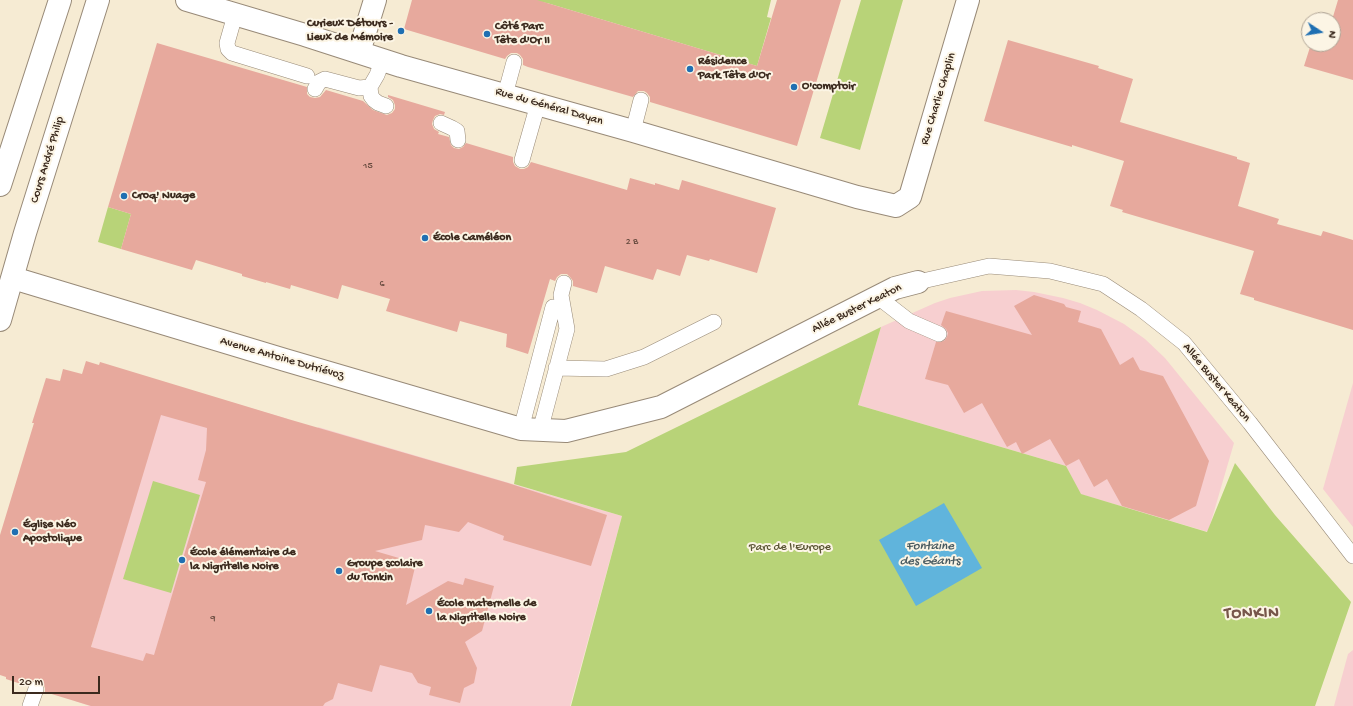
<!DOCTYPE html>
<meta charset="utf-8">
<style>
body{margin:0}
#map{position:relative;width:1353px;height:706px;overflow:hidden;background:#f6ebd3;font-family:"Gochi Hand",sans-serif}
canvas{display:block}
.north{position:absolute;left:1301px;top:12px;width:40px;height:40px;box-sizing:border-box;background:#fcf5e5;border:1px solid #afa495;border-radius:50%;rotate:102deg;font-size:11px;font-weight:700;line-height:16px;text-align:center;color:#3b2a1e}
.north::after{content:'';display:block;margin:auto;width:14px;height:18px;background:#1f6fb2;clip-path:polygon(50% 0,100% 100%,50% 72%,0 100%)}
.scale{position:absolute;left:12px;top:676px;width:88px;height:18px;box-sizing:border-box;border:2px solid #3b2a1e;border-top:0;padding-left:5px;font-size:12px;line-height:14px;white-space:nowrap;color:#3b2a1e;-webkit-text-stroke:3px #fcf5e5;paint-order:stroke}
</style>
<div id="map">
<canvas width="1353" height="706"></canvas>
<div class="north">N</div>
<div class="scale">20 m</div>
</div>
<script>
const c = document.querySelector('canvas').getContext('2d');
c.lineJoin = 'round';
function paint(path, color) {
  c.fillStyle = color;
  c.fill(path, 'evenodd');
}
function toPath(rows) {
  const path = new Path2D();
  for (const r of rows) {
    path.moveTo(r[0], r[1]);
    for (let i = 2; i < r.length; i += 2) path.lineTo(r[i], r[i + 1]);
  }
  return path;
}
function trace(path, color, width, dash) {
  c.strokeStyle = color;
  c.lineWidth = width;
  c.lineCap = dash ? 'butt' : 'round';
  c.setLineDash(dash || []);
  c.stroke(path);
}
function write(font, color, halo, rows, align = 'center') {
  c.font = font + ' "Gochi Hand",sans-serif';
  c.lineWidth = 4;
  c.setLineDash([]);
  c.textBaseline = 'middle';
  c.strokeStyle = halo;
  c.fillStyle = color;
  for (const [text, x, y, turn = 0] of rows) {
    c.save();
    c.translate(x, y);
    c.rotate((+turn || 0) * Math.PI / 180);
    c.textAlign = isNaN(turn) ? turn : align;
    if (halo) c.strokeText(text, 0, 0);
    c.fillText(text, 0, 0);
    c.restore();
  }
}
const built = toPath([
 [1016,290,1034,292,1063,298,1080,303,1097,310,1124,324,1145,339,1165,358,1234,443,1208,532,1080,494,1066,466,858,405,881,327,935,303,950,298,982,291],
 [1353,383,1353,527,1323,489],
 [169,384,288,419,204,706,90,706,75,701],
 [318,427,622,516,570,706,233,706],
 [1353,650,1353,706,1334,706,1348,654]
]);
const green = toPath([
 [522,0,771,0,767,17,771,18,757,66,547,3],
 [861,0,903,0,860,150,820,138],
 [108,207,131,214,121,249,98,242],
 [881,327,858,405,1066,466,1081,494,1207,532,1235,463,1275,515,1351,602,1315,706,571,706,622,516,514,484,517,467,626,452],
 [153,481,200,495,171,593,123,579]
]);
const water = toPath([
 [944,503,982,568,916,606,879,540]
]);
const building = toPath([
 [412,0,537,0,757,66,777,0,841,0,797,146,650,102,650,97,647,93,644,91,638,91,633,97,528,67,523,65,523,59,520,55,517,53,511,53,507,56,505,59,404,29],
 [1338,0,1353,0,1353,80,1304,66,1311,44,1333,44,1333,20,1332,20],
 [1008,40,1099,66,1098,68,1133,79,1120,122,1237,157,1237,159,1250,163,1238,206,1279,219,1277,224,1321,236,1323,231,1353,240,1353,330,1254,300,1254,298,1240,294,1254,251,1122,212,1123,210,1110,206,1124,161,1072,145,1072,147,984,121],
 [157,43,307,87,307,94,310,97,315,98,320,97,326,90,363,101,373,110,387,115,392,113,395,109,395,105,393,100,388,97,388,95,445,112,444,115,440,114,435,116,433,120,432,124,434,129,439,132,438,134,449,137,451,145,454,148,459,149,463,147,466,143,513,157,513,162,515,166,520,169,524,169,528,167,531,162,627,190,630,178,655,185,655,183,679,190,682,180,776,208,757,273,710,259,709,261,687,255,680,276,657,269,653,280,605,266,597,293,573,286,573,281,570,277,567,274,561,274,557,277,555,281,550,279,528,354,506,347,507,334,460,321,457,332,386,311,390,299,342,285,338,299,291,285,290,289,266,282,266,283,242,276,242,274,196,260,192,270,121,249,131,214,108,207],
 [1034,295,1064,304,1066,307,1081,311,1078,322,1101,329,1120,365,1133,357,1140,370,1163,376,1209,461,1196,506,1169,520,1122,506,1107,479,1094,487,1079,459,1066,466,1050,439,1022,454,1016,442,1007,447,982,403,964,413,948,385,925,379,936,342,944,341,947,337,948,333,946,329,941,325,946,311,1032,335,1014,306],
 [86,361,99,365,100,362,288,419,508,483,607,515,591,566,503,540,504,536,468,522,459,532,425,525,422,540,375,551,416,563,406,605,448,581,463,585,465,578,494,586,482,631,465,642,477,668,474,683,464,688,460,703,429,695,431,687,418,683,412,673,380,665,372,692,338,683,333,699,325,703,323,706,91,706,45,692,45,688,43,683,39,680,34,680,30,682,27,686,6,679,6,677,0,675,0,535,34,423,32,423,46,378,60,381,63,369,82,374],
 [161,415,207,428,206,450,198,480,206,482,154,655,146,653,143,661,91,647]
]);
const service = toPath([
 [235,15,227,43,228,49,232,53,307,76],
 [370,87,371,96,374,100,378,103,386,106],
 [315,89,319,82,325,79,359,88,370,87,377,75,383,59],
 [505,95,514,62],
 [441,123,452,128,457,131,458,140],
 [633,131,641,100],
 [522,160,538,104],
 [918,282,989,266,1050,271,1103,284,1141,309,1184,343,1250,423,1353,556],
 [878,297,909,321,939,334],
 [556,368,606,369,644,357,714,322],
 [521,429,553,307],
 [540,431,567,329,561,295,564,283],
 [30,706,36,689]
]);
const minor = toPath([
 [187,0,305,35,401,66,633,131,857,197,896,206,910,197,968,0],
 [359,52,375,0],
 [13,278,285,360,521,429,566,431,661,407,895,288,918,282]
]);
const tertiary = toPath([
 [0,185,60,0],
 [0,320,25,233,98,0]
]);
const markers = [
 [401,31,4,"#1f6fb2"],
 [487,34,4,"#1f6fb2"],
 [690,69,4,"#1f6fb2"],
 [794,87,4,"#1f6fb2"],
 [124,196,4,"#1f6fb2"],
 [425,238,4,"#1f6fb2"],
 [15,532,4,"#1f6fb2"],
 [182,560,4,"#1f6fb2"],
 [339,571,4,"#1f6fb2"],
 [429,611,4,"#1f6fb2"]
];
const numberNames = [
 ["15",368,166],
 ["2 B",632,242],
 ["6",382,284],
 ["9",213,619]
];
const poiNames = [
 ["Curieux Détours -",393,24,"right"],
 ["Lieux de Mémoire",393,38,"right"],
 ["Côté Parc",495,27],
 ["Tête d'Or II",495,41],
 ["Résidence",698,62],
 ["Park Tête d'Or",698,76],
 ["O'comptoir",802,87],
 ["Croq' Nuage",132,196],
 ["École Caméléon",433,238],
 ["Église Néo",23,525],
 ["Apostolique",23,539],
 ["École élémentaire de",190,553],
 ["la Nigritelle Noire",190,567],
 ["Groupe scolaire",347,564],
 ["du Tonkin",347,578],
 ["École maternelle de",437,604],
 ["la Nigritelle Noire",437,618]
];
const streetNames = [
 ["Rue Charlie Chaplin",939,99,-73],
 ["Rue du Général Dayan",549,107,16],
 ["Cours André Philip",48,160,-73],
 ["Allée Buster Keaton",857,309,-26],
 ["Avenue Antoine Dutriévoz",282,359,16],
 ["Allée Buster Keaton",1216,383,50]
];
const parkNames = [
 ["Parc de l'Europe",790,548]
];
const waterNames = [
 ["Fontaine",930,547],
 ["des Géants",930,562]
];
const districtNames = [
 ["TONKIN",1252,615]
];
paint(built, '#f7cfd0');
paint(green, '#b8d378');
paint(water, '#60b4dc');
paint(building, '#e7a99d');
trace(service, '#988a78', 16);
trace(minor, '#988a78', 24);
trace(tertiary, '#988a78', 24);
trace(service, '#fff', 15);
trace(minor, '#fff', 22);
trace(tertiary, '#fff', 22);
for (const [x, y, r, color] of markers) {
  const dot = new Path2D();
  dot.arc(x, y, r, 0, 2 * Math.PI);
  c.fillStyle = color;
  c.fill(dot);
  trace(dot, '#fcf5e5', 1.5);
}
write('10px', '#664a3e', null, numberNames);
write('bold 12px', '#3b2a1e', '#fcf5e5', poiNames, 'left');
write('12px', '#3b2a1e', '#fcf5e5', streetNames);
write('12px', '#5a5434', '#fcf5e5', parkNames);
write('italic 13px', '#485a60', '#fcf5e5', waterNames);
c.letterSpacing = '1px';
write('bold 16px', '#77564a', '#fcf5e5', districtNames);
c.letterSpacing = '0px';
</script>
